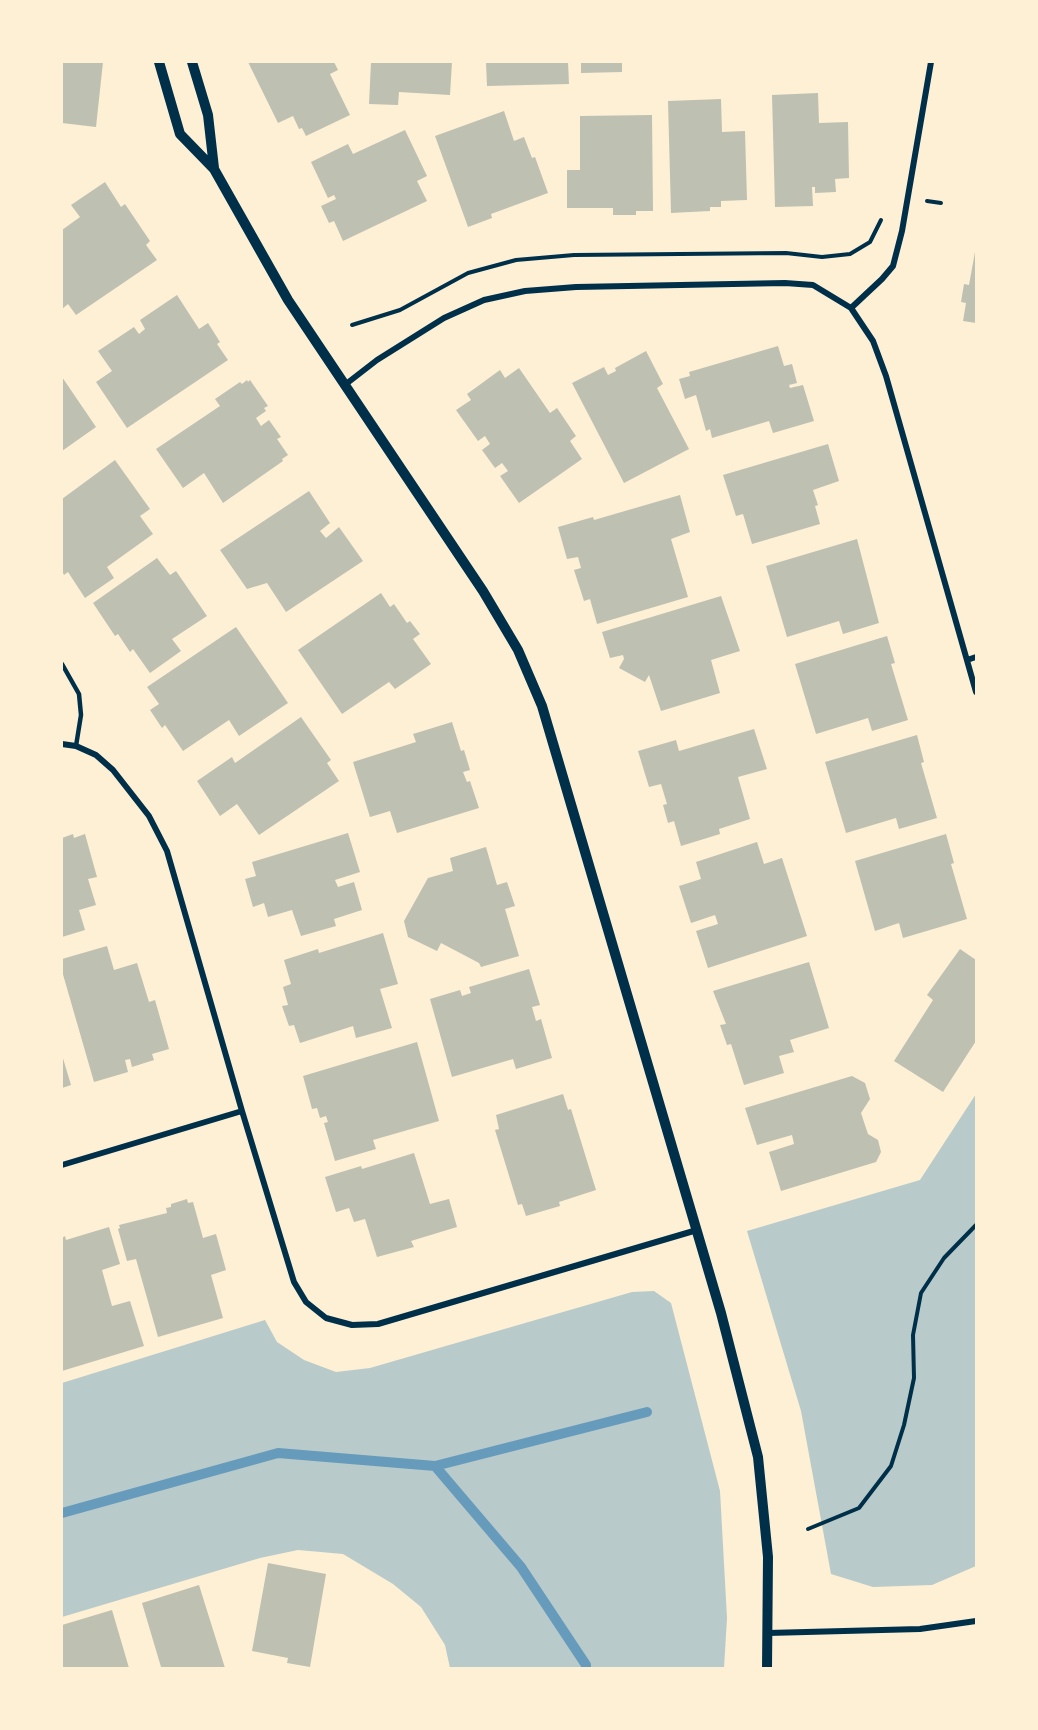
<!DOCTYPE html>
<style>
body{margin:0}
#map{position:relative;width:1038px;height:1730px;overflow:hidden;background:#fdf0d5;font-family:"Roboto Condensed",sans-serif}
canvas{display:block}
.frame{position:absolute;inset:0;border:63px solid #fdf0d5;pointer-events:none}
</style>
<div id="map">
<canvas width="1038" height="1730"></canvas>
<div class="frame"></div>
</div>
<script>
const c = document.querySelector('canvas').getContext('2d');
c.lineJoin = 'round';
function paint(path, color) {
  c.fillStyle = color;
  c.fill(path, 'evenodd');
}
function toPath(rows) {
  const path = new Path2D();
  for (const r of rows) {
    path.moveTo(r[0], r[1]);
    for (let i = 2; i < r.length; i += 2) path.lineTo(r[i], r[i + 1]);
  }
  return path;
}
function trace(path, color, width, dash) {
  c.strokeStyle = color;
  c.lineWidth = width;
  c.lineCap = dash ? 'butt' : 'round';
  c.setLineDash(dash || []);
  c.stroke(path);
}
const green = toPath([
 [976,1094,976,1566,932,1585,873,1587,831,1574,801,1411,747,1231,920,1180],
 [654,1291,671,1303,720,1491,727,1618,724,1668,450,1668,445,1645,421,1607,393,1584,343,1554,298,1550,260,1558,62,1617,62,1383,265,1320,277,1342,304,1360,336,1372,370,1368,632,1292]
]);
const stream = toPath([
 [435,1466,647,1412],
 [62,1513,278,1453,435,1466,521,1567,586,1665,586,1668]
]);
const building = toPath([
 [62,62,103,62,96,127,62,123],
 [248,62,334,62,338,70,330,74,350,115,306,136,302,128,299,129,293,116,278,123],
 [371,62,452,62,450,95,399,92,398,105,369,104],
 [486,62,568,62,569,84,487,86],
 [581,62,622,62,622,72,581,73],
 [818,93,819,123,848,122,849,178,835,179,836,192,815,193,815,187,812,187,813,206,775,207,772,95],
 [721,99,722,132,745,131,747,200,721,201,721,207,710,207,710,211,671,213,668,101],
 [504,111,514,141,524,137,532,158,535,157,548,193,491,214,492,218,468,227,435,136],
 [652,115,653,211,636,211,636,215,613,215,613,208,567,208,567,170,580,170,580,116],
 [405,130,427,176,417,181,427,201,343,241,334,221,329,223,321,206,336,199,334,195,328,198,311,162,348,144,353,154],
 [105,182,121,207,125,204,150,241,146,245,157,260,76,315,68,304,62,309,62,230,80,217,71,205],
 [975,252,976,252,976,323,963,321,966,303,961,302,964,284,969,285],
 [177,295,199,329,208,323,220,342,217,344,228,360,127,428,96,382,112,371,98,351,134,327,139,334,145,329,140,320],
 [778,346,784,366,792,364,797,383,789,385,790,388,803,385,814,421,773,433,769,421,712,438,710,429,706,431,696,395,685,399,679,379,690,376,689,372],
 [646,351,663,384,657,388,689,449,624,483,572,383,604,367,608,375,616,371,615,368],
 [519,368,550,413,557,408,576,436,570,441,582,459,519,503,500,476,508,471,502,463,495,468,482,450,490,444,485,436,478,441,456,410,471,400,467,394,500,370,505,378],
 [62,377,96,427,62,451],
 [247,380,248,382,250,380,268,406,264,408,266,411,256,418,261,426,269,420,281,437,277,439,288,455,282,459,283,461,223,503,204,473,183,488,156,449,220,406,215,399,240,382,242,384],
 [828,444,839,481,813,490,818,505,815,506,820,524,752,544,743,514,736,516,723,475],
 [115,460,150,509,140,516,153,534,107,567,114,578,85,598,68,572,64,575,62,571,62,499],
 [309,491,330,523,320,531,326,538,339,527,363,561,286,612,267,583,247,589,220,550],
 [680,495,690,532,671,539,688,597,597,624,590,599,584,601,574,570,581,568,578,557,567,559,558,527,593,517,594,520],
 [857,539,879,623,843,634,839,621,787,637,766,566],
 [157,558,170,575,176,571,207,616,172,639,181,651,150,673,133,649,130,652,118,634,115,636,93,603],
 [381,593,390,607,394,604,407,623,410,621,420,634,413,639,431,664,395,689,389,682,342,714,298,650],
 [721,596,740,651,711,660,720,693,661,711,649,675,645,682,619,668,624,659,623,655,610,658,602,632],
 [236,627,288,703,239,736,229,720,183,751,165,725,162,728,150,710,159,704,147,687],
 [887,636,895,663,891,664,908,720,872,731,868,718,816,734,795,664],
 [301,717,331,760,327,763,339,781,259,835,237,804,220,816,197,781,232,757,235,763],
 [452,722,461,751,464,750,470,770,463,772,467,782,470,781,479,808,397,833,390,811,370,817,353,762,416,742,413,734],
 [754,729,767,769,738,777,750,819,719,829,720,834,681,846,674,821,668,823,663,805,667,804,661,784,649,787,638,751,676,740,679,751],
 [917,735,924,762,921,763,937,818,899,829,896,818,846,833,825,762],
 [348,833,360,872,335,880,338,887,354,882,362,910,334,919,336,926,301,936,292,910,268,917,264,903,253,907,245,879,256,876,252,862],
 [73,834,74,838,85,834,97,877,88,879,96,905,79,910,85,930,62,937,62,838],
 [946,834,954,863,951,864,967,919,903,938,899,923,875,931,855,861],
 [757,842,764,864,782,858,807,936,708,968,696,931,718,924,715,915,691,923,679,886,701,879,696,862],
 [486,847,497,885,507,882,515,906,505,909,519,956,481,967,479,963,441,943,437,951,408,937,404,921,428,878,453,871,450,858],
 [383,933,398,984,380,989,392,1028,356,1038,353,1026,300,1043,294,1025,289,1026,282,1006,288,1005,283,987,291,984,284,960,318,949,319,953],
 [107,946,114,970,137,963,149,1002,155,1000,169,1049,152,1054,154,1060,132,1067,130,1059,125,1060,128,1072,94,1082,62,971,62,959],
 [960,949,976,960,976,1041,943,1092,894,1061,933,1000,927,995],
 [809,962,829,1028,790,1040,794,1052,779,1056,784,1073,744,1085,731,1044,727,1045,720,1025,726,1024,713,991],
 [529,969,540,1005,532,1007,536,1021,541,1019,552,1058,516,1069,513,1059,452,1077,430,999,460,990,462,996,471,993,469,987],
 [417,1042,439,1121,373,1140,376,1149,335,1161,324,1123,328,1122,326,1116,320,1118,317,1108,312,1109,303,1076],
 [62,1055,71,1085,62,1088],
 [852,1076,865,1083,870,1099,861,1113,868,1134,878,1140,881,1152,876,1162,781,1191,769,1152,794,1144,792,1135,757,1145,745,1108],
 [563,1094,568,1110,571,1109,596,1190,559,1202,560,1206,526,1216,522,1204,518,1205,495,1130,499,1129,496,1115],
 [414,1153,430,1204,449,1199,457,1227,411,1241,414,1247,377,1257,365,1219,354,1222,349,1208,336,1212,325,1177,361,1166,362,1169],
 [187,1199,188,1203,193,1202,203,1238,216,1234,226,1270,211,1275,223,1318,158,1337,136,1259,127,1261,118,1229,120,1228,119,1225,167,1213,166,1208,171,1207,171,1204],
 [109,1227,120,1264,102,1270,112,1306,130,1301,144,1346,62,1371,62,1238,65,1236,66,1240],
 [268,1563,326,1574,310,1667,287,1663,288,1658,252,1651],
 [199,1585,225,1668,157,1668,161,1667,142,1603],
 [112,1610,129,1668,62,1668,62,1625]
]);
const path = toPath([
 [927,201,941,203],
 [352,325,400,310,468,273,516,260,574,255,786,253,822,257,850,254,870,242,881,220],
 [808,1529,859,1508,891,1466,904,1425,914,1378,913,1335,921,1293,944,1258,976,1225]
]);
const service = toPath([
 [62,664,79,694,81,715,76,746]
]);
const minor = toPath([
 [851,308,882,279,893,266,902,231,931,62],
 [346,384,377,360,444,318,484,300,525,291,576,287,785,283,813,285,851,308,873,341,886,376,976,692],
 [967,660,976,657],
 [62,744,76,746,96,755,113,770,149,816,167,851,242,1111,294,1282,306,1302,326,1318,352,1325,378,1324,697,1230],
 [62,1165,242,1111],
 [768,1633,920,1629,976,1621]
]);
const tertiary = toPath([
 [159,62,180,134,214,169,288,300,483,591,518,650,542,706,721,1313,758,1457,768,1557,767,1668],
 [192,62,208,115,214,168]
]);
paint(green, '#b9caca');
trace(stream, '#669bbc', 10);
paint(building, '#bec0b2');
trace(path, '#003049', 4);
trace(service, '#003049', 4.5);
trace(minor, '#003049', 6);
trace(tertiary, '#003049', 10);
</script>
